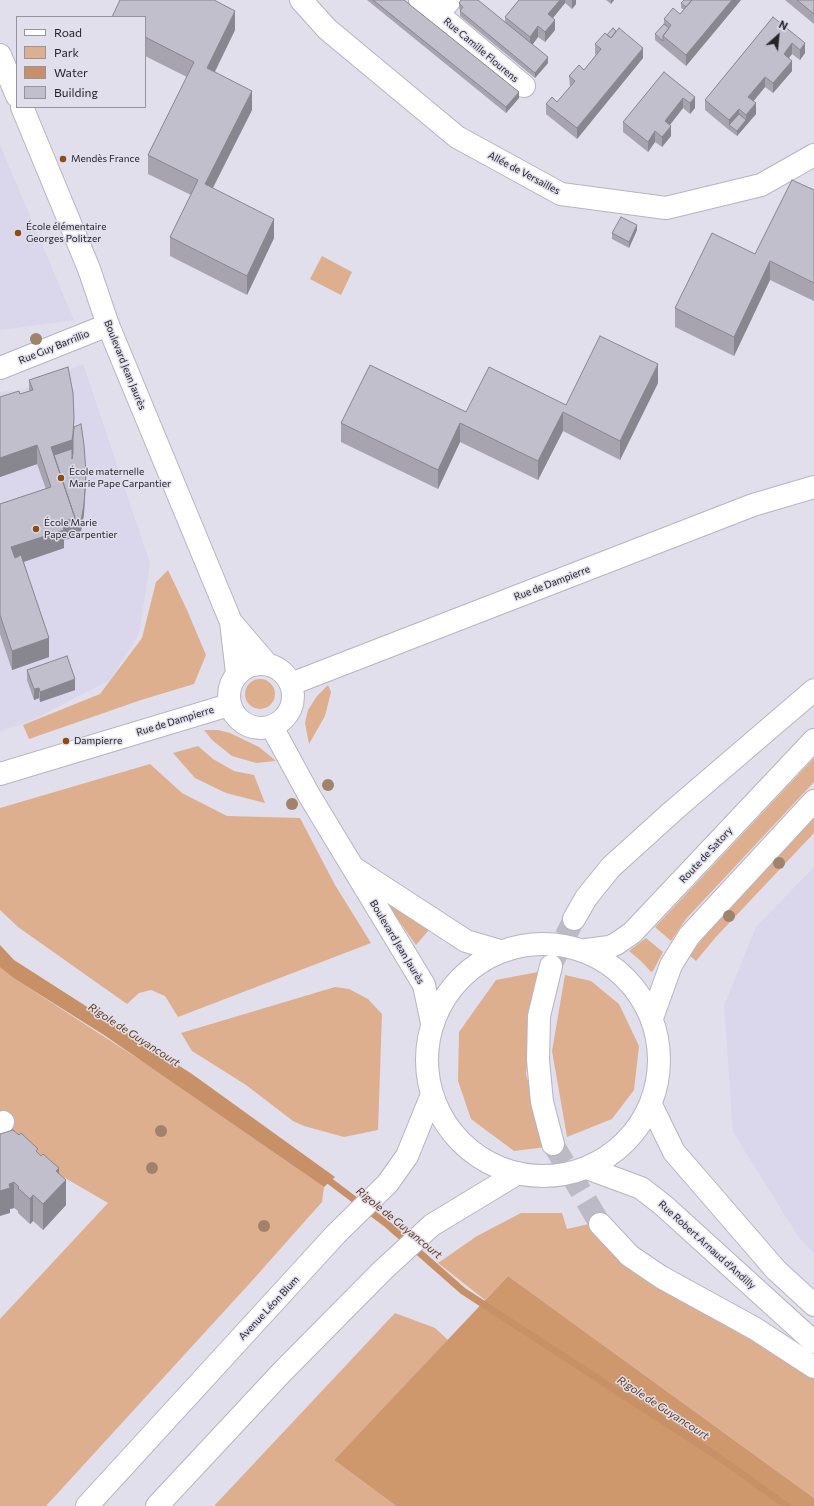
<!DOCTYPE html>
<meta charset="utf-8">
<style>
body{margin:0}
#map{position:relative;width:814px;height:1506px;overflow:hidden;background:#e1dfec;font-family:Commissioner,sans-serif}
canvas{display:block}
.legend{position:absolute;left:16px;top:16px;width:130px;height:92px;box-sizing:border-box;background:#e1dfec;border:1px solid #96949e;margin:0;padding:5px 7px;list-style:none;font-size:12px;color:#252429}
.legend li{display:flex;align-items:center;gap:8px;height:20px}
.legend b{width:20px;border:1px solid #96949e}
.north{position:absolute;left:758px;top:16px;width:40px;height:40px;-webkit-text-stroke:3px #e1dfec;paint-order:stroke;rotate:27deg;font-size:11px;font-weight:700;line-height:16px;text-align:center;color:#252429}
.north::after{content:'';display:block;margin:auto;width:14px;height:18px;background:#252429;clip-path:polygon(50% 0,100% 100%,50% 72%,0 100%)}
</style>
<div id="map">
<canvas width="814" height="1506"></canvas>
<ul class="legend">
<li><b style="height:5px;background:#fff"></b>Road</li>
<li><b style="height:11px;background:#ddaf8e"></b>Park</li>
<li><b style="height:11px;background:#c89066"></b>Water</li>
<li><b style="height:11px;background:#c2bfcc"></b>Building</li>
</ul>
<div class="north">N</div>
</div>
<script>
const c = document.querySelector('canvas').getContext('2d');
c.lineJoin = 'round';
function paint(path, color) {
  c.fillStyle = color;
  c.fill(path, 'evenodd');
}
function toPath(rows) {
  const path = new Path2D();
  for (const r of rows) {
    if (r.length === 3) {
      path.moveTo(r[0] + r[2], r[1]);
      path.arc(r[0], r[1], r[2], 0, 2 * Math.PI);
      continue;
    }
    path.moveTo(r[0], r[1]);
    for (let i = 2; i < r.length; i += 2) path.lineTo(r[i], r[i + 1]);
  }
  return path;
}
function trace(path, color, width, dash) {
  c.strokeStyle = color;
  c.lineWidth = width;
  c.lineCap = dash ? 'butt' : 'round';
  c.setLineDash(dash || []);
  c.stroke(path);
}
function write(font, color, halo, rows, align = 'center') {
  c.font = font + ' Commissioner,sans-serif';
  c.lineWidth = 3;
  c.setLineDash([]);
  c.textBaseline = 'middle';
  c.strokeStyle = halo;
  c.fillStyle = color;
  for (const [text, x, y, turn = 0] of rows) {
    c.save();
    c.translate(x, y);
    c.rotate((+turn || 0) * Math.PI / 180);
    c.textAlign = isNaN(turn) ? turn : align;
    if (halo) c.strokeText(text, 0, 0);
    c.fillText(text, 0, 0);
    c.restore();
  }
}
const built = toPath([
 [0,145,74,320,0,330],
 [83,364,150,563,139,634,110,680,36,718,0,732,0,392,21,390],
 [814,867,814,1253,799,1238,733,1132,724,1006,756,927]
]);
const green = toPath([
 [322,256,352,272,341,295,310,279],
 [168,570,187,610,206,655,194,684,141,700,29,739,23,725,100,694,142,638,156,582],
 [260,694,15],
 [328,685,331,692,325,716,309,744,305,723,308,710,317,696],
 [204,730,218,730,230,733,259,747,276,761,256,763,232,756,212,740],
 [198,746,213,759,234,771,254,775,265,803,226,793,195,778,173,753],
 [814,758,814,782,686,919,671,941,655,927],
 [150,764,182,793,227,816,300,818,335,885,371,943,178,1017,165,996,151,990,139,993,127,1004,18,927,0,910,0,808],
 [814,818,814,833,715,938,696,961,689,955,721,917],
 [385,901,429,930,416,945],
 [646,938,663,952,653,971,651,972,641,961,629,951],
 [0,965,15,979,151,1067,324,1187,322,1202,250,1283,46,1506,0,1506,0,1319,108,1203,0,1140],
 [543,971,533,1008,526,1074,546,1147,514,1151,471,1119,458,1081,459,1032,496,980],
 [565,975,591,981,619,1004,639,1046,634,1090,612,1119,567,1137,552,1051],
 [335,987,349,989,368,999,382,1014,378,1130,344,1137,304,1126,293,1121,246,1085,192,1051,181,1033],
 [521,1213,562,1213,567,1229,589,1224,636,1270,691,1305,814,1377,814,1498,508,1276,485,1300,438,1263,477,1236],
 [395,1313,435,1328,448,1340,334,1460,396,1506,214,1506]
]);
const forest = toPath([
 [508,1276,814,1498,814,1506,396,1506,334,1460]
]);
const water = toPath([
 [0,945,14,960,192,1074,335,1177,324,1187,104,1035,15,979,0,967]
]);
const stream = toPath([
 [323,1176,388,1225,463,1291,720,1458,787,1506]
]);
const secondaryTunnel = toPath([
 [551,966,574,919],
 [553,1144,600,1224]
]);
const minor = toPath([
 [301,0,327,29,457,137,561,194,666,208,761,185,814,155],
 [420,0,438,14,450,0],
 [438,14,524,86],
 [0,368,108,325],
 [291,684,753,505,814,487],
 [0,1123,3,1122]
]);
const tertiary = toPath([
 [0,55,17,96],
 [22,107,89,269,108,325,231,622,237,673],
 [231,622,267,664],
 [261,696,32],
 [272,727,309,795,424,985,432,1023],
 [0,774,229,705],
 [357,870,466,941,500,951],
 [651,1105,674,1152,776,1270,814,1305],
 [587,1168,641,1188,663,1205,814,1342]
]);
const secondary = toPath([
 [574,919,586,898,611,867,674,810,814,690],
 [543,1060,116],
 [586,950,609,947,616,944,632,933,814,740],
 [551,966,539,1016,538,1060,542,1102,553,1144],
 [652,1018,671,965,689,936,814,801],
 [600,1224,630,1256,661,1277,754,1328,814,1367],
 [87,1506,336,1234,388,1183,407,1156,431,1097],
 [157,1506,283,1371,383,1270,432,1225,518,1173]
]);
const trees = [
 [36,339],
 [328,785],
 [292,804],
 [779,863],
 [729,916],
 [161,1131],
 [152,1168],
 [264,1226]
];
const wall = toPath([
 [367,0,404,0,519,98,506,113],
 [519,0,576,0,576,4,572,9,565,3,553,18,555,30,545,42,538,37,532,45,548,63,535,78,460,16,460,10,459,8,459,3,505,22,505,17],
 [606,0,614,0,611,4],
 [684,0,741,0,686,66,655,40,655,34,664,24,664,19,680,14,684,10,681,8,681,3],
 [785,0,814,0,814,24],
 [145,17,235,30,215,72,252,110,213,188,274,238,247,295,170,256,170,237,191,195,148,174,148,155,187,77,145,56],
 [773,17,805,53,800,60,792,54,789,58,792,71,773,93,765,87,753,101,756,114,737,136,729,130,705,110,705,100],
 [595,44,643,58,577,139,546,114,546,104,557,102,570,87,569,76,584,70,596,55,595,54],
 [664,72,695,108,690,114,683,108,670,125,671,136,662,147,655,142,648,152,623,132,623,122],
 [814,190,814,301,770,280,734,356,675,327,675,308,755,254],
 [637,230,629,248,612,239,612,233],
 [29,380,74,427,86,483,84,514,81,531,75,534,75,537,64,540,64,548,24,562,49,657,12,670,0,634,0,504,46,489,37,464,0,477,0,397,20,394,29,391],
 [658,383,620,460,563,431,538,480,460,442,438,489,341,442,341,423,566,405],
 [27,670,75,690,40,702,39,698,34,700,27,680],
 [0,1134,38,1153,59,1173,66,1205,43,1230,33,1221,30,1224,18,1213,18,1211,14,1208,10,1209,10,1213]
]);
const shadedWall = toPath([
 [560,0,565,0,565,3,548,24,548,14],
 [572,0,576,0,576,4,572,9],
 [611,0,614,0,611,4],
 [732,0,741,0,686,66,686,55],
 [235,11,235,30,207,87,207,68],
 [555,20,555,30,545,42,545,32],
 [538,26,538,37,530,48,530,37],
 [792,43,792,54,784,64,784,54],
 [805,43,805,53,800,60,800,50],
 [643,48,643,58,577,139,577,128],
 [548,57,548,63,535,78,535,73],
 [792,61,792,71,773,93,773,83],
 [765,77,765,87,748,108,748,97],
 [252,91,252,110,205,203,205,184],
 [519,92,519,98,506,113,506,107],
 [695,97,695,108,690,114,690,103],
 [683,98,683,108,665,131,665,121],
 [756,103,756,114,737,136,737,131,746,120,746,115],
 [739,109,739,119,729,125,729,120],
 [671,126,671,136,662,147,662,137],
 [655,131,655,142,648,152,648,142],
 [274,219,274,238,247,295,247,276],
 [637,225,637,230,629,248,629,242],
 [770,261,770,280,734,356,734,337],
 [658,364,658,383,620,460,620,441],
 [563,412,563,431,538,480,538,461],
 [74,418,74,437,73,453,72,459,54,465,51,447],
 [460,423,460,442,438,489,438,470],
 [37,445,37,464,0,477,0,458],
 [86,473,84,514,81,531,75,534,75,537,64,540,64,548,11,566,11,547,62,522],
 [49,638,49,657,12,670,12,651],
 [75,679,75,690,40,702,40,692],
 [39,688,39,698,34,700,34,689],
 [59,1168,59,1187,66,1180,66,1205,43,1230,43,1204,56,1171],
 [14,1182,14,1208,10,1209,10,1213,0,1216,0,1191,9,1184],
 [33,1195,33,1221,30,1224,30,1199]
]);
const building = toPath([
 [120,0,214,0,235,11,207,68,252,91,205,184,274,219,247,276,170,237,198,180,148,155,194,62,145,37,145,17,112,17,120,0],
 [373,0,404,0,519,92,506,107,373,0],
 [461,0,478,0,548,57,535,73,460,11,463,7,459,3,461,0],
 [519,0,560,0,548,14,555,20,545,32,538,26,530,37,505,17,519,0],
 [684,0,692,0,686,7,681,3,684,0],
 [692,0,732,0,686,55,663,36,671,25,664,19,673,8,680,14,692,0],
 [797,0,814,0,814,14,797,0],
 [773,17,805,43,800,50,792,43,784,54,792,61,773,83,765,77,748,97,756,103,746,115,739,109,729,120,705,100,773,17],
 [664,24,669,28,663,36,663,41,655,34,664,24],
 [613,28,616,31,611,38,607,35,613,28],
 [619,28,643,48,577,128,546,104,552,97,557,102,575,81,569,76,579,65,584,70,601,49,595,44,605,33,611,38,619,28],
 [664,72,695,97,690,103,683,98,665,121,671,126,662,137,655,131,648,142,623,122,664,72],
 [739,114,746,120,737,131,729,125,739,114],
 [792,180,814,190,814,283,770,261,734,337,675,308,712,233,755,254,792,180],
 [621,217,637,225,629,242,612,233,621,217],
 [600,336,658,364,620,441,563,412,538,461,460,423,438,470,341,423,370,365,466,412,489,367,566,405,600,336],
 [68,367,73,393,74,418,73,434,72,440,51,447,75,518,62,522,64,530,11,547,15,558,21,555,49,638,12,651,0,615,0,504,51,487,37,445,0,458,0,397,19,391,20,394,33,390,29,380,68,367],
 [81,424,84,445,86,473,84,504,81,521,75,524,75,518,54,455,72,449,72,459,73,453,73,438,74,427,81,424],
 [67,656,75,679,40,692,39,688,34,689,27,670,67,656],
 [13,1130,19,1135,21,1133,38,1149,36,1151,41,1156,43,1154,59,1168,56,1171,66,1180,43,1204,33,1195,30,1199,18,1188,19,1187,14,1182,9,1184,10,1188,0,1191,0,1134,13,1130]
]);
const markers = [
 [63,159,4,"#8c4d12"],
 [18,233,4,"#8c4d12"],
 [61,478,4,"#8c4d12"],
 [36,529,4,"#8c4d12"],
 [66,741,4,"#8c4d12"]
];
const streetNames = [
 ["Rue Camille Flourens",481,50,40],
 ["Allée de Versailles",524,173,28],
 ["Rue Guy Barrillio",54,347,-22],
 ["Boulevard Jean Jaurès",125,365,68],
 ["Rue de Dampierre",552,583,-21],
 ["Rue de Dampierre",175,721,-17],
 ["Route de Satory",706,855,-47],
 ["Boulevard Jean Jaurès",397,942,59],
 ["Rue Robert Arnaud d'Andilly",707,1245,42],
 ["Avenue Léon Blum",269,1308,-47]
];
const poiNames = [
 ["Mendès France",71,159],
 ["École élémentaire",26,227],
 ["Georges Politzer",26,239],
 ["École maternelle",69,472],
 ["Marie Pape Carpantier",69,484],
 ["École Marie",44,523],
 ["Pape Carpentier",44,535],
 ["Dampierre",74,741]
];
const waterNames = [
 ["Rigole de Guyancourt",134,1035,33],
 ["Rigole de Guyancourt",399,1223,39],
 ["Rigole de Guyancourt",663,1408,33]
];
paint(built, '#dad6eb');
paint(green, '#ddaf8e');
paint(forest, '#cf976c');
paint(water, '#c89066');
trace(stream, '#c89066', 7);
trace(secondaryTunnel, '#bbbac5', 22, [22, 11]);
trace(minor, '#b7b4c1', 24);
trace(tertiary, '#b7b4c1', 24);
trace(secondary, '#b7b4c1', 24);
trace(minor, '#fff', 22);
trace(tertiary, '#fff', 22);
trace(secondary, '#fff', 22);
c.fillStyle = '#a0836a';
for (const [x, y] of trees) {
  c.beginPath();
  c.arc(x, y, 6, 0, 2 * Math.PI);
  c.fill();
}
paint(wall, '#a7a4af');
paint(shadedWall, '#88868f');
paint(building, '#c2bfcc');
trace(building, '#88868f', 1);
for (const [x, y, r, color] of markers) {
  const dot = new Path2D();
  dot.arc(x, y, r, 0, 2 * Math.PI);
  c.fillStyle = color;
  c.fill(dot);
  trace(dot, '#e1dfec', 1.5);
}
write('10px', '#252429', '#e1dfec', streetNames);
write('10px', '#252429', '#e1dfec', poiNames, 'left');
write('italic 11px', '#5f3919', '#e1dfec', waterNames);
</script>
